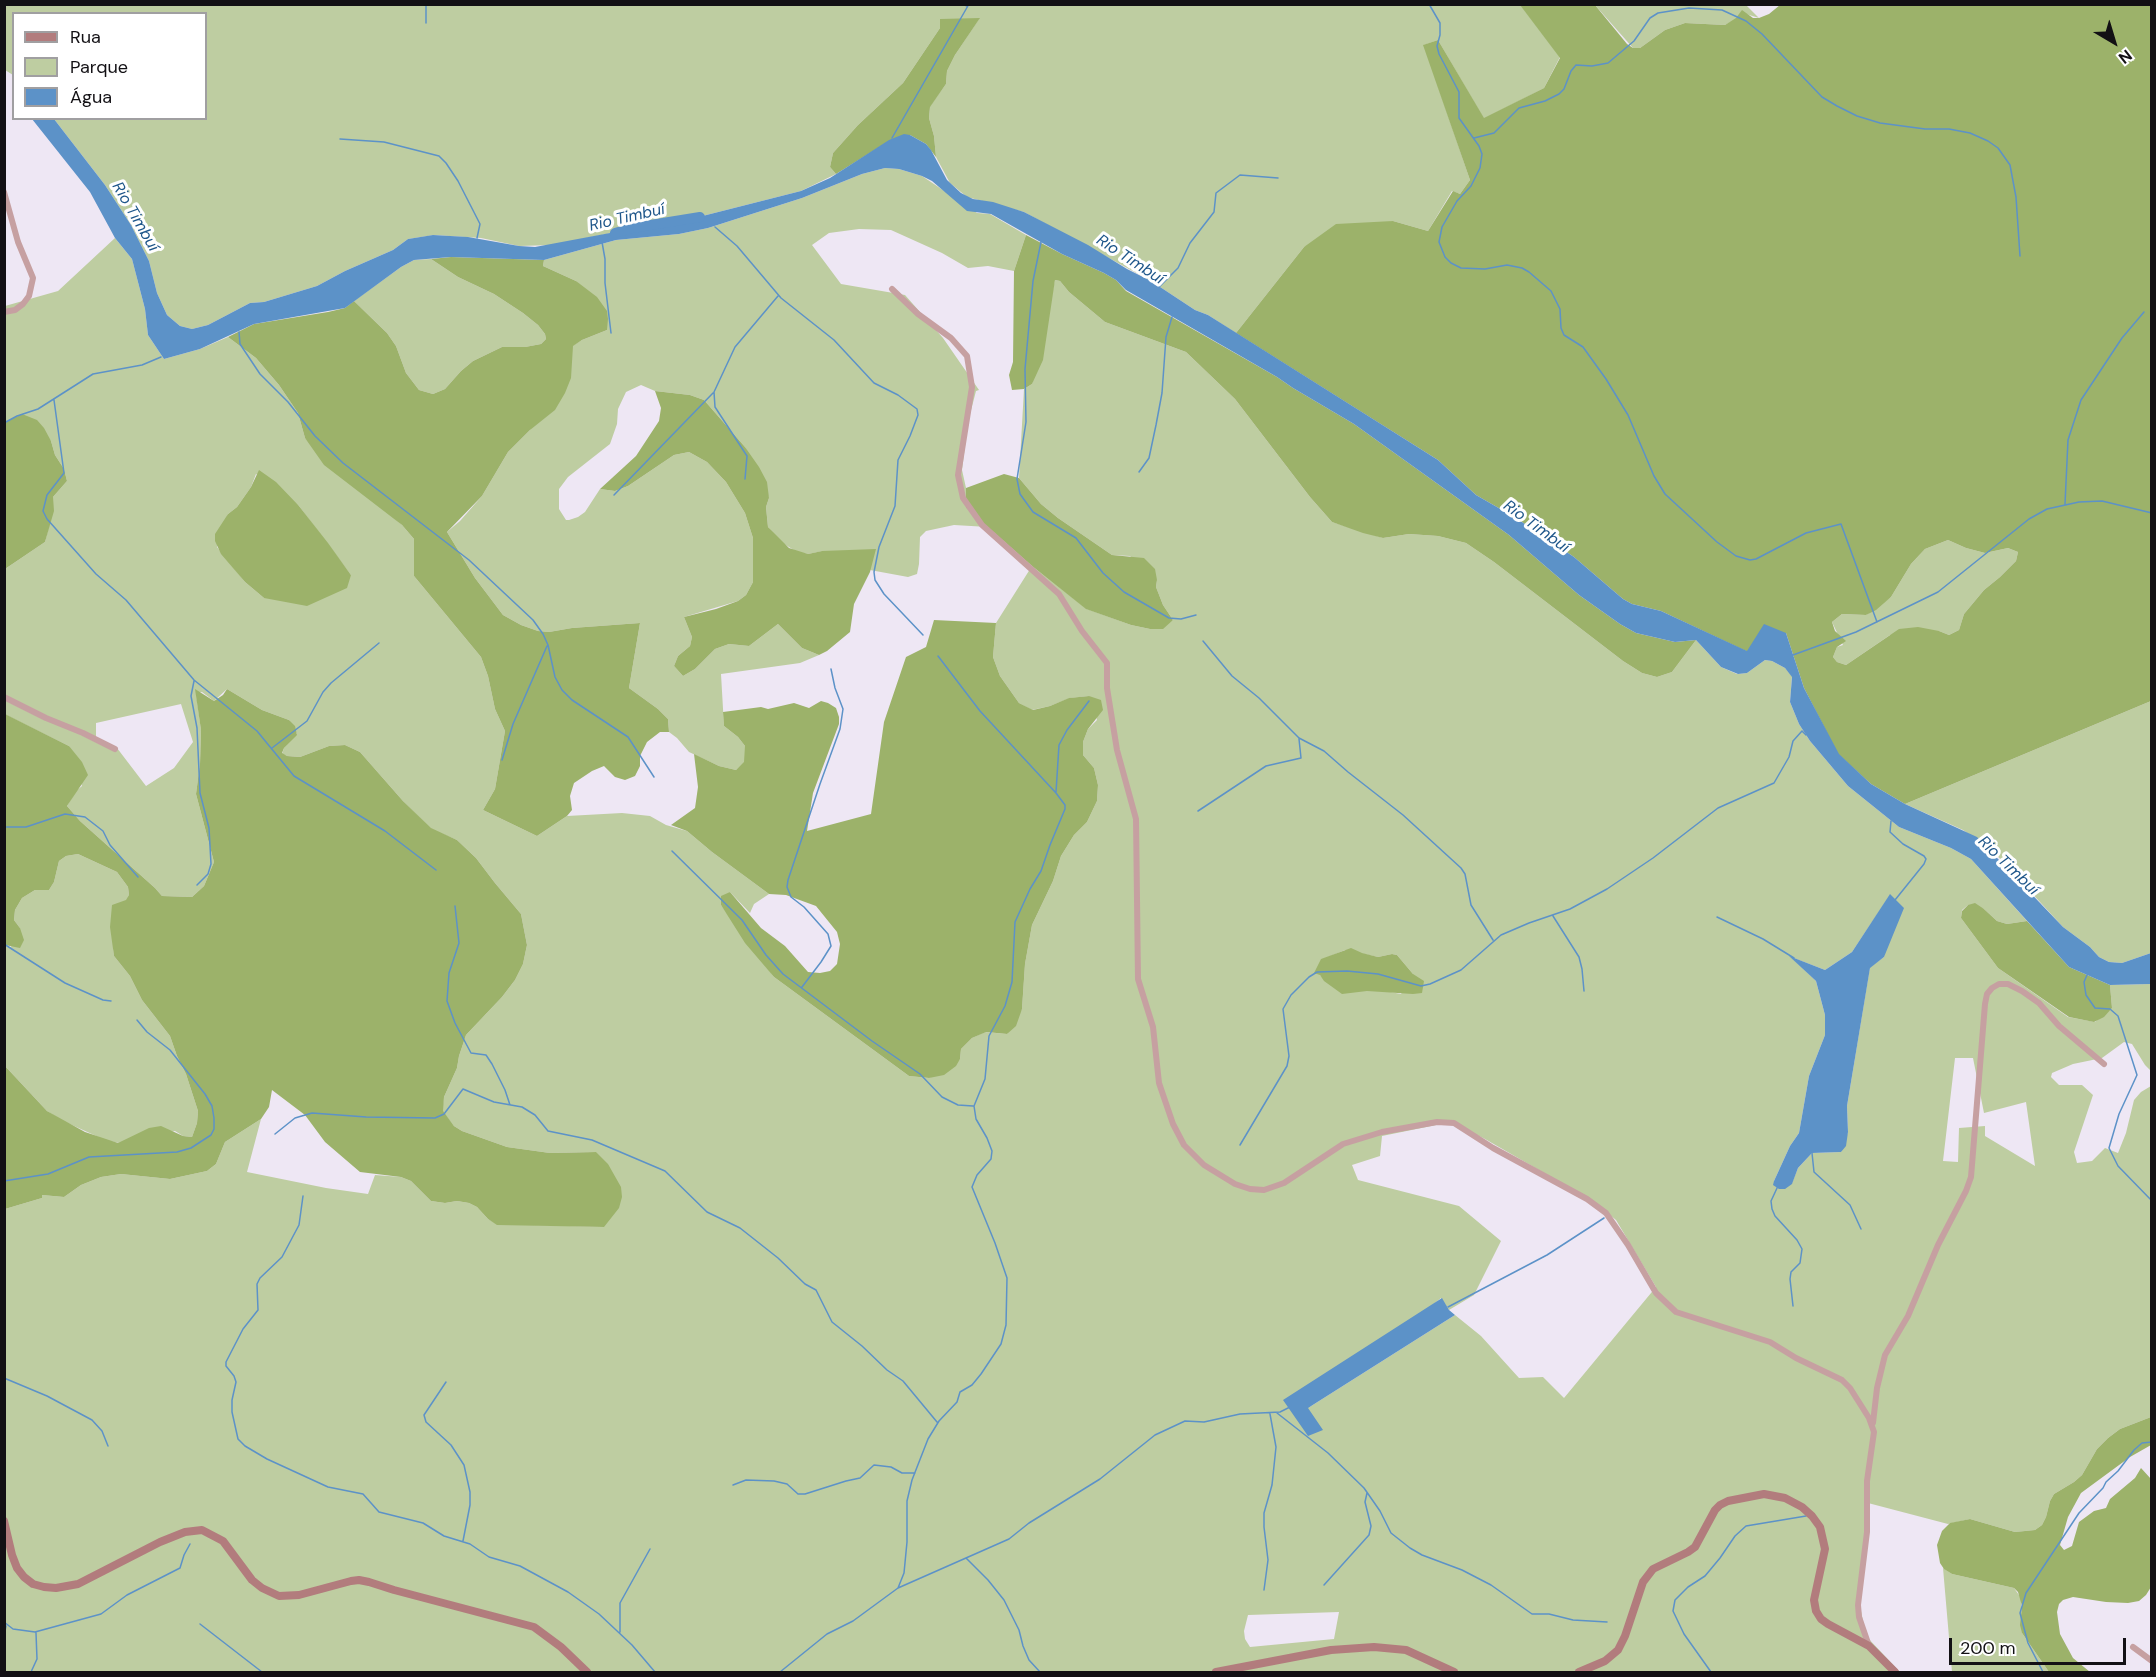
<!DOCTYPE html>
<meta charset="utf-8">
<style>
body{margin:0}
#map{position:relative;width:2156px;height:1677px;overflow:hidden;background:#eee7f4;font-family:"DM Sans",sans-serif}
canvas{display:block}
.frame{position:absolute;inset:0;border:6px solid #121014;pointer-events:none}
.legend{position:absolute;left:12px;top:12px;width:195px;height:108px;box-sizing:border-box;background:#fff;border:2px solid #a09fa1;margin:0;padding:8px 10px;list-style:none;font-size:18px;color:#121014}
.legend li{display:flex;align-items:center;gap:12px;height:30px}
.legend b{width:30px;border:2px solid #a09fa1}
.north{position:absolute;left:2084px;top:12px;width:60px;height:60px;-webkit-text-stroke:4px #fff;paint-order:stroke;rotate:142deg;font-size:16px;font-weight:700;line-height:24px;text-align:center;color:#121014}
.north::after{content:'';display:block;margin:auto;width:21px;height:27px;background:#121014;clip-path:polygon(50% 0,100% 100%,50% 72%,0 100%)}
.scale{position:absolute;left:1949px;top:1638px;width:177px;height:27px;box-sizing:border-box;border:3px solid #121014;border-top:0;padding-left:8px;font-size:18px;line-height:21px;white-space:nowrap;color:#121014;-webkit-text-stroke:4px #fff;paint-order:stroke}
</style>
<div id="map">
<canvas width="2156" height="1677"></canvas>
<div class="frame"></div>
<ul class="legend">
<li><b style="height:8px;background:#b27c7d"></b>Rua</li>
<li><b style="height:16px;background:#becda1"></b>Parque</li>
<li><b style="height:16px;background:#5c92c8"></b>Água</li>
</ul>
<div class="north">N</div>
<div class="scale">200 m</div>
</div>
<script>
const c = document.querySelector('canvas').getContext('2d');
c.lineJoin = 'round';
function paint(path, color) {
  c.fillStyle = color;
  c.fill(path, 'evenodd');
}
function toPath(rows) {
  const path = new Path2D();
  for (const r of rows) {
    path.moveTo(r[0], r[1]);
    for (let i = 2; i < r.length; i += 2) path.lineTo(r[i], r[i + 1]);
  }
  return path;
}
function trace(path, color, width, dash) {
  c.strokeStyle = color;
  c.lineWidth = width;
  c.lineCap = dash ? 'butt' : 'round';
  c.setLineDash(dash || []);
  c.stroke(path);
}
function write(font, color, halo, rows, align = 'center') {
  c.font = font + ' "DM Sans",sans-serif';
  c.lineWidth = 6;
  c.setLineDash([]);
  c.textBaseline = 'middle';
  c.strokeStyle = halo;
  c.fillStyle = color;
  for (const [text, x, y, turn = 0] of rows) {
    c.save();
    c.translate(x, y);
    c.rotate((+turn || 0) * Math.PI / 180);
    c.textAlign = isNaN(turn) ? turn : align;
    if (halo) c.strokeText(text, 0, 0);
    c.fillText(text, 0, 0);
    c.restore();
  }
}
const green = toPath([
 [5,4,1520,4,1560,57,1544,88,1484,119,1438,40,1424,45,1470,180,1460,194,1452,191,1428,231,1393,221,1304,247,1236,333,1208,315,1195,310,1151,281,1024,212,967,197,950,183,936,157,934,136,929,118,930,106,946,84,947,71,955,55,979,19,940,19,940,28,903,83,858,125,833,153,830,167,836,174,801,191,675,223,642,227,551,245,519,246,481,238,434,235,408,239,393,250,345,271,317,286,264,302,250,303,208,325,192,329,180,326,167,315,157,293,149,261,131,225,105,185,54,119,206,118,206,14,14,14,13,75,5,70],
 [1595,5,1746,5,1759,18,1746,14,1725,25,1685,23,1665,30,1640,48,1633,48],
 [885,168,899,169,922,176,977,213,990,214,1026,235,1014,271,988,266,968,268,942,253,891,230,859,229,829,233,812,245,841,284,905,295,943,338,979,390,976,391,968,422,962,470,966,488,966,508,988,527,954,525,926,531,920,537,919,564,917,574,908,577,870,570,871,564,823,551,808,554,797,552,781,542,768,527,766,507,769,498,745,447,704,400,690,395,655,391,641,385,626,392,618,409,617,424,610,444,568,477,559,489,559,509,566,520,569,520,578,517,585,512,600,489,615,491,628,486,674,455,689,452,707,462,726,482,745,513,753,538,753,582,746,595,738,601,684,617,692,637,690,646,678,656,674,666,683,676,695,669,715,649,729,644,749,646,778,624,802,648,819,655,800,663,721,674,724,726,738,737,745,746,745,762,736,770,719,766,689,752,677,738,669,732,668,719,658,709,629,688,640,623,572,628,549,632,538,631,521,625,503,615,475,578,447,532,460,521,482,496,508,452,530,430,572,361,572,346,582,340,607,330,576,281,543,266,544,260,616,240,679,234,708,228,802,198,862,174],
 [115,238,132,259,145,309,148,335,164,359,200,349,228,337,256,358,279,385,298,413,305,438,402,525,414,539,414,576,481,657,488,676,495,709,505,731,495,789,483,810,537,836,567,816,622,813,650,816,666,825,687,831,712,852,769,894,754,904,750,913,730,892,721,905,774,977,909,1076,929,1078,960,1059,961,1049,972,1038,985,1032,1007,1034,1022,1009,1025,964,1032,925,1053,881,1061,856,1074,835,1087,822,1097,801,1098,785,1094,768,1083,755,1083,742,1088,729,1097,720,1089,696,1070,698,1050,706,1032,710,1019,703,1000,676,993,657,996,623,1032,566,1087,609,1131,625,1150,629,1173,620,1163,605,1156,587,1157,580,1130,556,1112,555,1058,518,1041,504,1019,478,1024,389,1032,384,1055,280,1060,281,1069,292,1105,322,1186,352,1235,399,1310,497,1332,522,1383,538,1409,534,1438,536,1466,543,1494,562,1623,661,1642,673,1657,677,1672,672,1696,640,1721,667,1737,674,1747,673,1765,660,1772,661,1785,668,1792,676,1790,702,1799,724,1810,741,1848,786,1899,827,1951,848,1971,859,2027,921,2007,924,1997,921,1984,909,1968,905,1962,910,1961,918,1998,968,2068,1017,2095,1022,2112,1008,2110,985,2151,984,2151,1071,2145,1065,2132,1044,2124,1042,2102,1058,2073,1064,2052,1073,2051,1077,2059,1085,2082,1085,2093,1095,2074,1152,2077,1163,2092,1161,2105,1148,2118,1153,2126,1133,2134,1100,2141,1092,2151,1086,2151,1417,2120,1429,2108,1438,2097,1449,2082,1475,2074,1482,2054,1494,2050,1501,2046,1517,2042,1525,2035,1530,2015,1532,1970,1519,1948,1524,1868,1503,1860,1606,1866,1636,1900,1672,5,1672,5,1209,42,1198,42,1195,64,1197,81,1185,101,1177,121,1174,170,1179,207,1171,216,1164,225,1142,261,1119,247,1172,326,1188,368,1194,375,1175,401,1177,411,1181,431,1201,445,1203,457,1201,469,1203,477,1207,488,1219,497,1224,604,1227,596,1152,550,1153,507,1147,462,1131,454,1126,442,1111,444,1097,457,1068,459,1056,466,1035,502,997,515,980,523,964,527,945,521,914,495,883,476,858,457,840,431,829,403,801,360,752,345,745,329,746,300,757,287,756,282,754,284,748,297,734,289,720,262,710,227,689,214,701,202,692,196,693,201,730,200,764,196,794,214,862,204,886,192,897,162,896,155,888,80,821,67,806,76,791,82,786,69,746,4,714,5,569,45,542,53,510,53,497,67,481,64,469,55,455,51,441,22,414,5,422,5,306,58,291],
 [256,474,299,506,351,575,271,598,264,598,245,582,217,547,228,514,237,507,251,487],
 [181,704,193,742,174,768,146,786,117,748,96,741,96,723],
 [1890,895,1884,957,1870,967,1847,1106,1848,1132,1841,1152,1812,1153,1798,1168,1792,1183,1774,1181,1790,1146,1799,1133,1809,1076,1825,1035,1825,1015,1816,981,1791,957,1825,970,1852,952],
 [1345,950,1378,957,1392,954,1397,955,1413,974,1401,994,1385,991,1367,991,1324,979,1320,975,1321,960],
 [1955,1058,1973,1058,1984,1113,2026,1102,2035,1166,1985,1136,1985,1126,1959,1128,1958,1162,1943,1161],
 [1451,1122,1485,1139,1593,1201,1616,1220,1656,1287,1564,1398,1543,1377,1519,1378,1481,1336,1455,1315,1308,1408,1441,1298,1449,1310,1474,1295,1501,1241,1459,1206,1358,1180,1352,1165,1380,1156,1382,1136],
 [1339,1612,1334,1639,1250,1647,1245,1639,1244,1631,1248,1615],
 [431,259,458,277,494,294,523,313,538,325,545,334,546,339,541,344,525,347,502,347,473,361,461,371,445,389,433,394,419,390,406,373,396,346,387,333,354,301,401,267,414,260],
 [1948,540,1966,548,1985,553,2008,548,2018,552,2016,561,2000,577,1984,590,1964,614,1959,630,1949,635,1939,631,1890,635,1846,665,1837,662,1833,657,1837,647,1843,645,1832,622,1842,614,1866,615,1891,597,1911,564,1925,549],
 [2151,701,2151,953,2122,963,2109,962,2099,957,2090,947,2063,927,1991,849,1963,830,1905,804],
 [78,854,117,872,128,887,129,895,113,947,114,956,130,976,142,1000,170,1036,177,1056,186,1074,198,1111,197,1123,192,1137,183,1136,175,1131,119,1143,105,1140,61,1120,47,1111,5,1066,4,945,11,947,20,928,14,920,15,910,22,898,35,890,49,890,54,882,59,861,66,856],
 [1943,1568,1952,1574,2014,1588,2021,1598,2022,1633,2049,1672,1952,1672]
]);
const forest = toPath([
 [1520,5,1595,5,1627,44,1633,48,1640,48,1665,30,1685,23,1725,25,1736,18,1742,10,1753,18,1759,18,1769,14,1780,5,2151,5,2151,701,1905,804,1871,784,1838,754,1804,688,1786,633,1748,652,1661,611,1632,604,1623,599,1574,557,1516,518,1476,495,1438,460,1236,333,1304,247,1336,224,1393,221,1428,231,1453,191,1460,194,1470,180,1423,45,1438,40,1484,118,1544,88,1560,58],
 [1948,540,1966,548,1985,553,2008,548,2018,552,2016,561,2000,577,1984,590,1964,614,1959,630,1949,635,1939,631,1918,627,1899,629,1846,665,1837,662,1833,657,1837,647,1846,641,1835,631,1832,622,1842,614,1866,615,1876,610,1891,597,1911,564,1925,549],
 [980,18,955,55,947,71,946,84,930,107,929,118,934,136,936,157,926,144,910,135,881,146,836,174,830,167,833,153,858,125,903,83,940,28,940,19],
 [1026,235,1062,254,1104,273,1116,280,1126,291,1277,377,1293,388,1354,424,1509,535,1579,595,1620,624,1636,633,1675,642,1696,640,1672,672,1657,677,1642,673,1623,661,1494,562,1466,543,1438,536,1409,534,1383,538,1363,533,1332,522,1310,497,1235,399,1186,352,1105,322,1069,292,1060,281,1055,280,1043,360,1032,384,1024,389,1012,390,1009,375,1013,362,1014,271],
 [451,257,544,260,543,266,576,281,597,297,607,311,608,319,607,330,582,340,573,346,571,378,565,393,555,410,530,430,508,452,482,496,447,532,475,578,503,615,521,625,538,631,549,632,572,628,640,623,629,688,658,709,668,719,669,732,660,732,647,742,640,756,640,766,635,776,625,780,615,777,604,766,592,771,574,783,570,796,572,810,567,816,537,836,483,810,495,789,505,731,495,709,488,676,481,657,414,576,414,539,402,525,324,465,305,438,298,413,279,385,256,358,228,337,254,324,328,312,345,308,354,301,387,333,396,346,406,373,419,390,433,394,445,389,461,371,473,361,502,347,525,347,541,344,546,339,545,334,538,325,523,313,494,294,458,277,431,259],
 [655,391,690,395,704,400,745,447,759,467,767,482,769,498,766,507,768,527,789,548,808,554,822,551,876,549,870,572,854,604,850,632,827,651,819,655,802,648,778,624,749,646,729,644,715,649,695,669,683,676,674,666,678,656,690,646,692,637,684,617,716,609,738,601,746,595,753,582,753,538,745,513,726,482,707,462,689,452,674,455,628,486,615,491,600,489,636,456,659,421,661,408],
 [22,414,37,420,44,428,51,441,55,455,64,469,67,481,53,497,54,511,45,542,5,569,5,422],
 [259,470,276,482,299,506,328,543,351,575,347,588,307,606,264,598,245,582,221,554,215,541,215,534,228,514,237,507,251,487],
 [1004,474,1019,478,1041,504,1058,518,1112,555,1144,558,1155,569,1157,580,1156,587,1163,605,1173,620,1163,629,1150,629,1131,625,1086,609,1032,566,966,508,966,488],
 [934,620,996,623,993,657,1000,676,1019,703,1033,710,1050,706,1069,698,1089,696,1101,700,1103,710,1088,729,1083,742,1083,755,1094,768,1098,785,1097,801,1087,822,1074,835,1061,856,1053,881,1032,925,1025,964,1022,1009,1016,1026,1007,1034,986,1032,972,1038,961,1049,960,1059,956,1066,944,1075,929,1078,909,1076,774,977,745,943,721,905,721,896,730,892,761,928,785,946,808,972,820,973,830,971,837,964,840,944,837,932,816,906,786,895,769,894,712,852,687,831,671,825,695,808,698,787,694,754,719,766,736,770,744,762,745,746,738,737,724,726,723,712,761,707,768,709,794,703,809,708,821,701,828,703,836,708,839,717,839,724,813,793,807,831,871,814,884,722,906,657,926,647],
 [195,689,214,701,223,695,227,689,262,710,289,720,295,726,297,735,284,748,282,753,287,756,300,757,329,746,345,745,360,752,403,801,431,828,457,840,476,858,495,883,521,914,527,945,523,964,515,980,502,997,466,1035,459,1056,457,1068,444,1097,443,1111,454,1126,462,1131,507,1147,550,1153,596,1152,608,1164,621,1187,622,1197,619,1208,604,1227,497,1225,488,1219,477,1207,469,1203,457,1201,445,1203,431,1201,411,1181,401,1177,360,1172,325,1142,305,1115,272,1090,269,1107,261,1119,225,1142,216,1164,207,1171,170,1179,121,1174,101,1177,81,1185,64,1197,42,1195,42,1198,5,1209,5,1066,47,1111,85,1132,118,1143,149,1128,161,1126,183,1136,192,1137,197,1123,198,1111,186,1074,177,1056,170,1036,142,1000,130,976,114,956,110,927,112,905,126,900,129,895,128,887,117,872,78,854,66,856,59,861,54,882,49,890,35,890,22,898,15,910,14,920,20,928,24,940,20,948,5,945,5,714,69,746,82,762,88,775,67,806,80,821,155,888,162,896,192,897,204,886,214,862,196,794,200,764,201,730],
 [1975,903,1984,909,1997,921,2007,924,2027,921,2069,967,2110,985,2112,1008,2104,1017,2094,1022,2069,1017,1998,968,1961,918,1962,911,1968,905],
 [1351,948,1362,953,1378,957,1392,954,1397,955,1413,974,1424,981,1422,993,1413,994,1367,991,1342,994,1324,981,1320,975,1314,973,1321,959],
 [2151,1417,2151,1445,2130,1457,2081,1493,2068,1517,2060,1545,2064,1550,2072,1546,2079,1522,2094,1511,2106,1508,2110,1499,2135,1478,2141,1468,2151,1479,2151,1587,2146,1595,2139,1601,2128,1603,2106,1602,2073,1597,2063,1600,2059,1604,2057,1612,2060,1634,2073,1658,2090,1672,2049,1672,2022,1633,2020,1625,2022,1606,2018,1592,2014,1588,1952,1574,1944,1569,1940,1563,1937,1545,1942,1531,1950,1523,1970,1519,2015,1532,2035,1530,2042,1525,2046,1517,2050,1501,2054,1494,2074,1482,2082,1475,2097,1449,2108,1438,2120,1429]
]);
const water = toPath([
 [32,119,54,119,105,185,131,225,149,261,157,293,167,315,180,326,192,329,208,325,250,303,264,302,317,286,345,271,393,250,408,239,433,235,468,237,519,246,535,247,642,227,675,223,801,191,830,178,889,140,904,134,910,135,926,144,931,150,947,180,961,193,973,199,993,202,1024,212,1088,245,1127,269,1151,281,1195,310,1208,315,1438,460,1476,495,1516,518,1574,557,1623,599,1632,604,1661,611,1747,651,1764,624,1786,633,1804,688,1839,754,1871,784,1905,804,1977,837,2063,927,2090,947,2099,957,2109,962,2122,963,2151,953,2151,984,2110,985,2069,967,1971,859,1951,848,1899,827,1848,786,1810,741,1799,724,1790,702,1792,677,1785,668,1772,661,1765,660,1747,673,1738,674,1721,667,1696,640,1675,642,1636,633,1620,624,1579,595,1509,535,1354,424,1293,388,1277,377,1126,290,1116,280,1104,273,1062,254,991,214,967,211,932,181,922,176,899,169,885,168,862,174,802,198,708,228,679,234,616,240,544,260,451,257,414,260,401,267,345,308,254,324,200,349,164,359,148,335,145,309,132,259,115,238,90,192],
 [1890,894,1904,908,1884,957,1870,968,1847,1106,1848,1132,1846,1146,1841,1152,1812,1153,1798,1168,1792,1184,1785,1189,1779,1189,1773,1185,1774,1181,1790,1146,1799,1133,1809,1076,1825,1035,1825,1015,1816,981,1789,956,1825,970,1852,952],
 [1442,1298,1449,1310,1455,1315,1308,1408,1323,1430,1308,1436,1283,1400]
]);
const stream = toPath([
 [426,4,426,23],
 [962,4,967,6],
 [1429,4,1440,23,1440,35,1437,46,1439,54,1459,92,1459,118,1479,146,1482,154,1480,168,1471,186,1457,201,1442,227,1439,242,1445,257,1451,263,1461,268,1485,269,1507,265,1522,268,1529,272,1551,291,1560,309,1561,328,1564,335,1583,347,1606,379,1628,415,1654,476,1665,494,1717,542,1736,556,1750,560,1756,559,1806,533,1841,524,1877,622],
 [892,138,969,4],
 [1474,138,1494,133,1519,108,1545,101,1559,94,1564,89,1571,71,1576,65,1592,66,1608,63,1634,41,1650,18,1658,13,1689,8,1722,10,1746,21,1762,34,1822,97,1837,106,1857,116,1880,123,1925,129,1949,129,1970,133,1988,141,1998,148,2010,165,2016,197,2020,256],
 [340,139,384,142,439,156,446,163,458,181,480,224,477,238],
 [715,227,737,246,781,298,834,340,874,383,898,395,917,409,918,415,910,436,898,460,895,506,879,547,874,572,875,580,884,594,923,635],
 [602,242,605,259,605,283,611,333],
 [1041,242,1033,281,1025,369,1026,422,1017,479,1020,494,1033,512,1076,538,1103,573,1124,592,1169,618,1181,619,1196,615],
 [1159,287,1178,268,1190,243,1214,212,1216,193,1240,175,1278,178],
 [239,332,240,344,260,374,288,402,315,436,343,463,469,560,533,620,543,634,548,645,555,677,562,690,572,700,628,737,654,777],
 [54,400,64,473,47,495,43,511,47,519,96,574,126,600,194,680,257,731,294,776,385,831,436,870],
 [4,423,17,416,38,409,93,374,142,365,161,357],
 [1139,472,1149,458,1156,425,1162,393,1166,337,1172,317],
 [745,479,747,456,715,407,714,392,735,347,778,296],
 [614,495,713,393],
 [2065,504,2068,440,2081,400,2122,338,2144,312],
 [1203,641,1232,676,1259,698,1299,738,1324,751,1348,772,1403,815,1461,868,1465,874,1471,905,1493,940],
 [1793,655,1856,632,1938,592,2029,519,2047,509,2079,502,2102,501,2152,513],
 [194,681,191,696,197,728,200,793,209,828,211,864,208,874,197,885],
 [272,748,307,721,323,692,331,683,379,643],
 [502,760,513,724,547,646],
 [1056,792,1059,745,1067,730,1089,701],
 [1198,811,1266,766,1301,758,1299,739],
 [1891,821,1890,832,1903,844,1924,856,1926,859,1924,864,1895,900],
 [4,827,26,827,65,814,85,817,103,831,110,845,138,877],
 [672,851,742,920,766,955,783,974,872,1041,920,1074,942,1097,958,1105,973,1106],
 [455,906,459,943,449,973,447,1001,455,1023,471,1053,486,1055,492,1064,505,1090,510,1105],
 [1553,916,1579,957,1582,969,1584,991],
 [1717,917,1763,939,1794,958],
 [4,944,65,983,103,1000,111,1001],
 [2087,975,2084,982,2086,995,2095,1008,2110,1009,2118,1016,2137,1075,2119,1114,2109,1148,2118,1166,2152,1201],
 [802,987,821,962,831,946,828,934,804,907,791,897,787,887,788,880,820,784,840,729,843,709,835,688,831,669],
 [275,1134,295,1118,312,1113,366,1117,435,1118,444,1114,463,1089,494,1102,522,1107,535,1115,548,1131,592,1140,665,1171,707,1212,740,1228,778,1258,805,1284,816,1290,832,1322,862,1346,887,1370,903,1381,937,1422],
 [1240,1145,1287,1066,1289,1056,1283,1009,1291,995,1309,977,1317,972,1347,971,1378,974,1421,986,1430,984,1461,970,1501,935,1529,923,1570,909,1607,889,1653,858,1718,808,1774,783,1789,757,1793,741,1802,731,1806,735],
 [1812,1153,1814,1172,1850,1205,1861,1229],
 [4,1181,48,1174,89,1157,177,1152,191,1148,211,1135,214,1129,214,1118,212,1106,205,1094,170,1050,147,1032,137,1020],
 [1778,1186,1771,1201,1772,1209,1775,1216,1797,1240,1802,1249,1800,1263,1791,1272,1790,1279,1793,1306],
 [303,1196,299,1225,282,1257,260,1278,257,1284,258,1310,243,1329,226,1362,226,1366,234,1376,236,1382,232,1400,232,1412,238,1439,245,1446,267,1459,328,1487,363,1494,379,1512,423,1523,444,1536,470,1544,489,1557,520,1566,568,1592,599,1614,632,1645,655,1672],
 [1448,1307,1547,1255,1604,1218],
 [4,1378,47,1396,92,1420,102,1431,108,1446],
 [446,1382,424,1415,426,1422,451,1445,464,1465,470,1492,470,1505,463,1541],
 [1277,1413,1328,1453,1364,1488,1380,1511,1391,1533,1410,1548,1422,1555,1462,1570,1491,1585,1532,1614,1549,1614,1573,1620,1607,1622],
 [733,1485,746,1480,774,1481,787,1484,798,1494,805,1494,846,1481,860,1478,874,1465,891,1467,902,1473,915,1473],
 [966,1558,988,1580,1004,1600,1019,1630,1023,1646,1029,1660,1040,1672],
 [1324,1585,1369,1535,1371,1526,1365,1502,1367,1493],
 [898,1588,904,1573,907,1542,907,1501,912,1480,928,1439,939,1421,957,1402,960,1392,972,1385,981,1374,1001,1344,1006,1325,1007,1278,995,1243,972,1187,977,1175,991,1159,992,1151,987,1138,976,1119,974,1106,985,1079,989,1036,1005,1006,1012,982,1015,922,1030,889,1041,871,1050,845,1065,809,1065,805,1056,793,980,711,938,656],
 [1264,1590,1268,1560,1264,1527,1264,1513,1272,1485,1276,1447,1270,1414],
 [4,1622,13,1629,35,1632,101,1614,127,1595,180,1568,184,1555,190,1544],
 [200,1624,262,1672],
 [620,1632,620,1603,650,1549],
 [4,1636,6,1626],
 [31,1672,37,1659,36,1633],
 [780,1672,827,1634,853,1621,898,1588,1009,1539,1029,1523,1100,1479,1155,1435,1185,1421,1204,1422,1240,1414,1280,1412,1290,1407],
 [1711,1672,1684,1634,1673,1611,1675,1600,1688,1587,1705,1576,1720,1558,1735,1536,1746,1526,1806,1516],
 [2043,1672,2028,1643,2020,1613,2026,1593,2079,1513,2103,1488,2106,1482,2118,1471,2134,1450,2142,1443,2152,1442]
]);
const river = toPath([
 [615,233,632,228,700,217]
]);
const street = toPath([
 [4,192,18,242,33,278,29,296,23,304,15,310,4,312],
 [892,289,918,314,951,338,967,356,972,387,958,475,963,498,982,525,1059,594,1082,631,1107,663,1107,688,1117,750,1136,819,1138,979,1153,1027,1159,1083,1173,1124,1184,1145,1204,1165,1235,1184,1250,1189,1264,1190,1284,1183,1343,1144,1382,1132,1437,1122,1454,1123,1493,1148,1587,1199,1606,1213,1628,1245,1656,1293,1676,1312,1770,1342,1796,1358,1842,1380,1850,1388,1869,1418,1874,1432,1867,1481,1867,1532,1858,1605,1859,1617,1869,1646],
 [4,697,46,718,83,733,115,749],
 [1873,1423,1877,1388,1885,1355,1908,1316,1938,1245,1966,1191,1971,1177,1985,1004,1987,994,1992,988,1999,984,2008,984,2022,991,2039,1003,2059,1026,2104,1064],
 [2133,1647,2152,1661]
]);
const secondary = toPath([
 [4,1521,12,1555,17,1568,24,1577,33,1584,44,1587,56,1588,78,1584,160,1542,185,1532,202,1530,223,1541,252,1580,262,1588,279,1596,299,1595,351,1581,359,1580,369,1582,394,1590,534,1627,561,1647,587,1672],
 [1216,1672,1331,1650,1374,1647,1406,1650,1454,1672],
 [1579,1672,1605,1661,1618,1650,1625,1636,1643,1582,1653,1569,1688,1552,1695,1547,1715,1510,1720,1505,1728,1501,1764,1494,1785,1498,1802,1507,1812,1516,1820,1527,1825,1549,1814,1600,1816,1611,1821,1619,1828,1624,1869,1646,1895,1672]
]);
const waterNames = [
 ["Rio Timbuí",135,217,60],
 ["Rio Timbuí",627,218,-13],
 ["Rio Timbuí",1130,260,33],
 ["Rio Timbuí",1536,527,36],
 ["Rio Timbuí",2008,866,44]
];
paint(green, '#becda1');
paint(forest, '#9cb26a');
paint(water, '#5c92c8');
trace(stream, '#5c92c8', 1.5);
trace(river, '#5c92c8', 10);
trace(street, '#c6a0a1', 6);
trace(secondary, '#b27c7d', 8);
write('italic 16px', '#1e568a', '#fff', waterNames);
</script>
